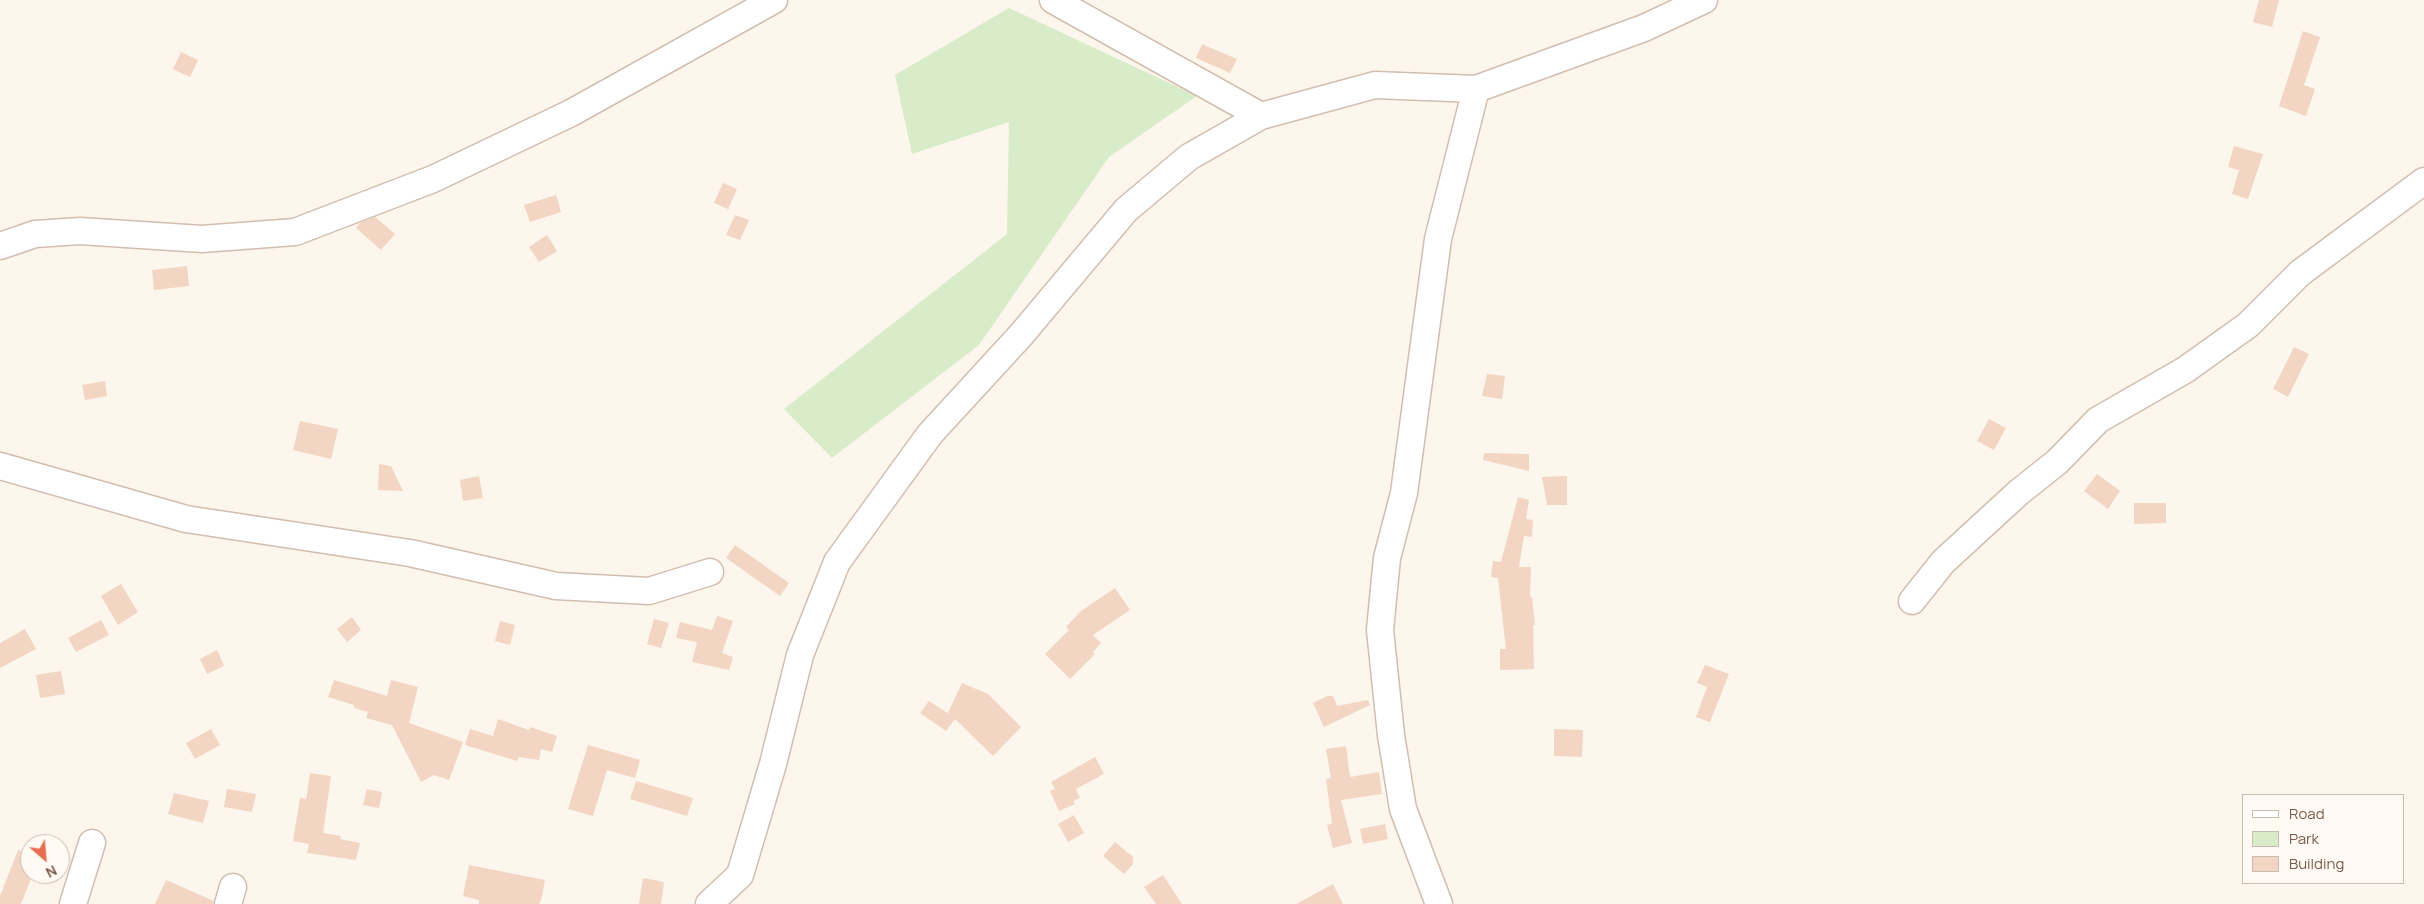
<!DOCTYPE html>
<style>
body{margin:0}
#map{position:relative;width:2424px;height:904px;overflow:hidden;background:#fdf6ec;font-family:Manrope,sans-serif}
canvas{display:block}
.legend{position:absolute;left:2242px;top:794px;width:162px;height:90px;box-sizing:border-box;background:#fffaf3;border:1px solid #cabbb1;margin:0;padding:6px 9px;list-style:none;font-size:15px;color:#7a5c4d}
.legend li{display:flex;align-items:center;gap:10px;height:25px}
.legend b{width:25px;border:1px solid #cabbb1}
.north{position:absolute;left:20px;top:834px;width:50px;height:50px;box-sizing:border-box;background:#fffaf3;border:1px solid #cabbb1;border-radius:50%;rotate:153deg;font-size:14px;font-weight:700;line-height:20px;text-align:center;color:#7a5c4d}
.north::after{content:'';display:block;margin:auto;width:18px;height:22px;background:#e76f51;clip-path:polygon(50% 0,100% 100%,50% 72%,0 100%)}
</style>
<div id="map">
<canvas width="2424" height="904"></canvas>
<ul class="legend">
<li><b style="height:6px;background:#fff"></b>Road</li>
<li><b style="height:14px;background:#d8ecc9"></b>Park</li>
<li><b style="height:14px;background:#f3d5c3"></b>Building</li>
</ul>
<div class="north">N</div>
</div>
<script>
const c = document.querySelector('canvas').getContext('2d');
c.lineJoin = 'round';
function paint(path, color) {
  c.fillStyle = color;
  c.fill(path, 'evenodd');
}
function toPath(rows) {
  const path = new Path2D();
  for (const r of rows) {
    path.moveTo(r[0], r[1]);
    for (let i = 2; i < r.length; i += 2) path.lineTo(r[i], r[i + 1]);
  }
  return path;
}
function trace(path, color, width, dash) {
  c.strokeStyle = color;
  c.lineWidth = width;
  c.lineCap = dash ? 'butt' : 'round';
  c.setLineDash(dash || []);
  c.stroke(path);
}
const green = toPath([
 [1009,8,1197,96,1109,157,979,345,832,458,784,409,1007,234,1009,122,912,154,895,75]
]);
const building = toPath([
 [2259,0,2279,0,2272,27,2253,22],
 [2303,31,2320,37,2304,85,2315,89,2306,116,2279,106],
 [1202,44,1237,59,1230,73,1196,58],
 [181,52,198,60,190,77,173,69],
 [2234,146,2263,154,2248,199,2232,194,2239,170,2228,167],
 [723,183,737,189,728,209,714,203],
 [556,195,561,212,530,222,524,205],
 [735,215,749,220,740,240,726,235],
 [375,217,395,234,381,250,356,228,360,223],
 [547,235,557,251,539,262,529,247],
 [187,266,189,286,154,290,152,270],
 [2294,347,2309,354,2288,397,2273,389],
 [1487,374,1505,376,1502,399,1482,396],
 [105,381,107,396,85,400,82,385],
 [1989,419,2006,428,1994,450,1977,441],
 [300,421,338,429,331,459,293,450],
 [1484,453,1529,454,1529,471,1483,460],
 [379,464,391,466,403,491,378,490],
 [2097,474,2120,491,2108,509,2084,491],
 [479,476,483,498,463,501,460,480],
 [1567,476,1567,505,1547,505,1542,477],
 [1518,497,1529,500,1526,519,1533,520,1532,537,1524,536,1519,567,1531,567,1530,597,1532,597,1535,625,1533,625,1534,669,1500,670,1500,649,1506,649,1498,578,1491,577,1493,561,1501,562],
 [2134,503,2166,503,2166,523,2134,524],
 [735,545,789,583,780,596,726,558],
 [121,584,138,612,118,625,101,596],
 [1115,588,1130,610,1093,635,1101,643,1093,652,1095,654,1070,679,1045,654,1069,630,1066,627,1081,611],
 [717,616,733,621,722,653,733,657,729,670,692,662,697,642,676,638,680,622,712,630],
 [352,617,361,630,347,642,337,629],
 [654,619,669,623,661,648,647,644],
 [101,620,109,635,76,652,68,638],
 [500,621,515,625,510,645,495,641],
 [25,629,36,649,0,668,0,643],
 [217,650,224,666,207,674,200,659],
 [1705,665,1729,674,1710,722,1696,717,1707,687,1697,683],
 [61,671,65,694,40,698,36,675],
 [334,680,387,696,391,680,418,687,409,723,463,742,449,780,434,775,421,782,392,725,366,718,368,712,354,708,354,705,328,697],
 [962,683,988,694,1021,727,993,756,955,719,946,731,920,713,929,701,952,716,948,713],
 [1327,696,1333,696,1337,706,1368,700,1370,705,1324,727,1313,703],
 [498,719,529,730,530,727,557,736,552,752,541,749,539,760,519,757,517,761,465,745,470,729,493,736],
 [211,729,220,745,195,759,186,743],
 [1554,729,1583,730,1582,757,1554,756],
 [588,745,640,760,635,778,607,770,593,816,568,809],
 [1346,746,1350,777,1379,772,1382,794,1341,800,1352,843,1333,848,1327,825,1332,824,1326,779,1331,778,1326,749],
 [1095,757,1104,774,1076,789,1080,798,1073,801,1075,804,1059,811,1050,791,1055,789,1051,782],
 [310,773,331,776,323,833,341,836,340,839,360,843,356,860,307,853,309,844,293,841,300,798,306,799],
 [636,781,693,798,687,816,630,799],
 [227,789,256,794,252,812,224,807],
 [367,789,382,792,379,808,363,805],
 [174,793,209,801,203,823,168,814],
 [1074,815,1084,833,1068,842,1058,824],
 [1385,824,1388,839,1363,844,1360,829],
 [1115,842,1133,857,1133,864,1124,874,1103,856],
 [18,850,30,854,30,881,21,904,0,904,0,896],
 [469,865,545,880,541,900,539,904,479,904,479,900,463,896],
 [1163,875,1182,904,1156,904,1144,887],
 [643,878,664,882,661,904,639,904],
 [166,880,214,901,213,904,155,904],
 [1333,884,1343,904,1296,904]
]);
const minor = toPath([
 [1053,0,1261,116],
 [0,246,35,234,80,231,202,239,295,232,433,179,571,113,774,0],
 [0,466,186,519,410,553,556,586,649,591,710,572],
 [1912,601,1943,562,2018,493,2057,462,2098,420,2185,370,2248,325,2300,273,2424,181],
 [73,904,92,843],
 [228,904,233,887],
 [709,904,740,875,773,764,800,655,837,562,930,434,1021,335,1126,210,1189,157,1261,116,1375,85,1476,89,1644,28,1704,0],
 [1439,904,1403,809,1391,735,1380,630,1387,558,1404,493,1438,239,1476,89]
]);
paint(green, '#d8ecc9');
paint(building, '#f3d5c3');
trace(minor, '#d1beb0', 29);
trace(minor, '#fff', 26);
</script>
